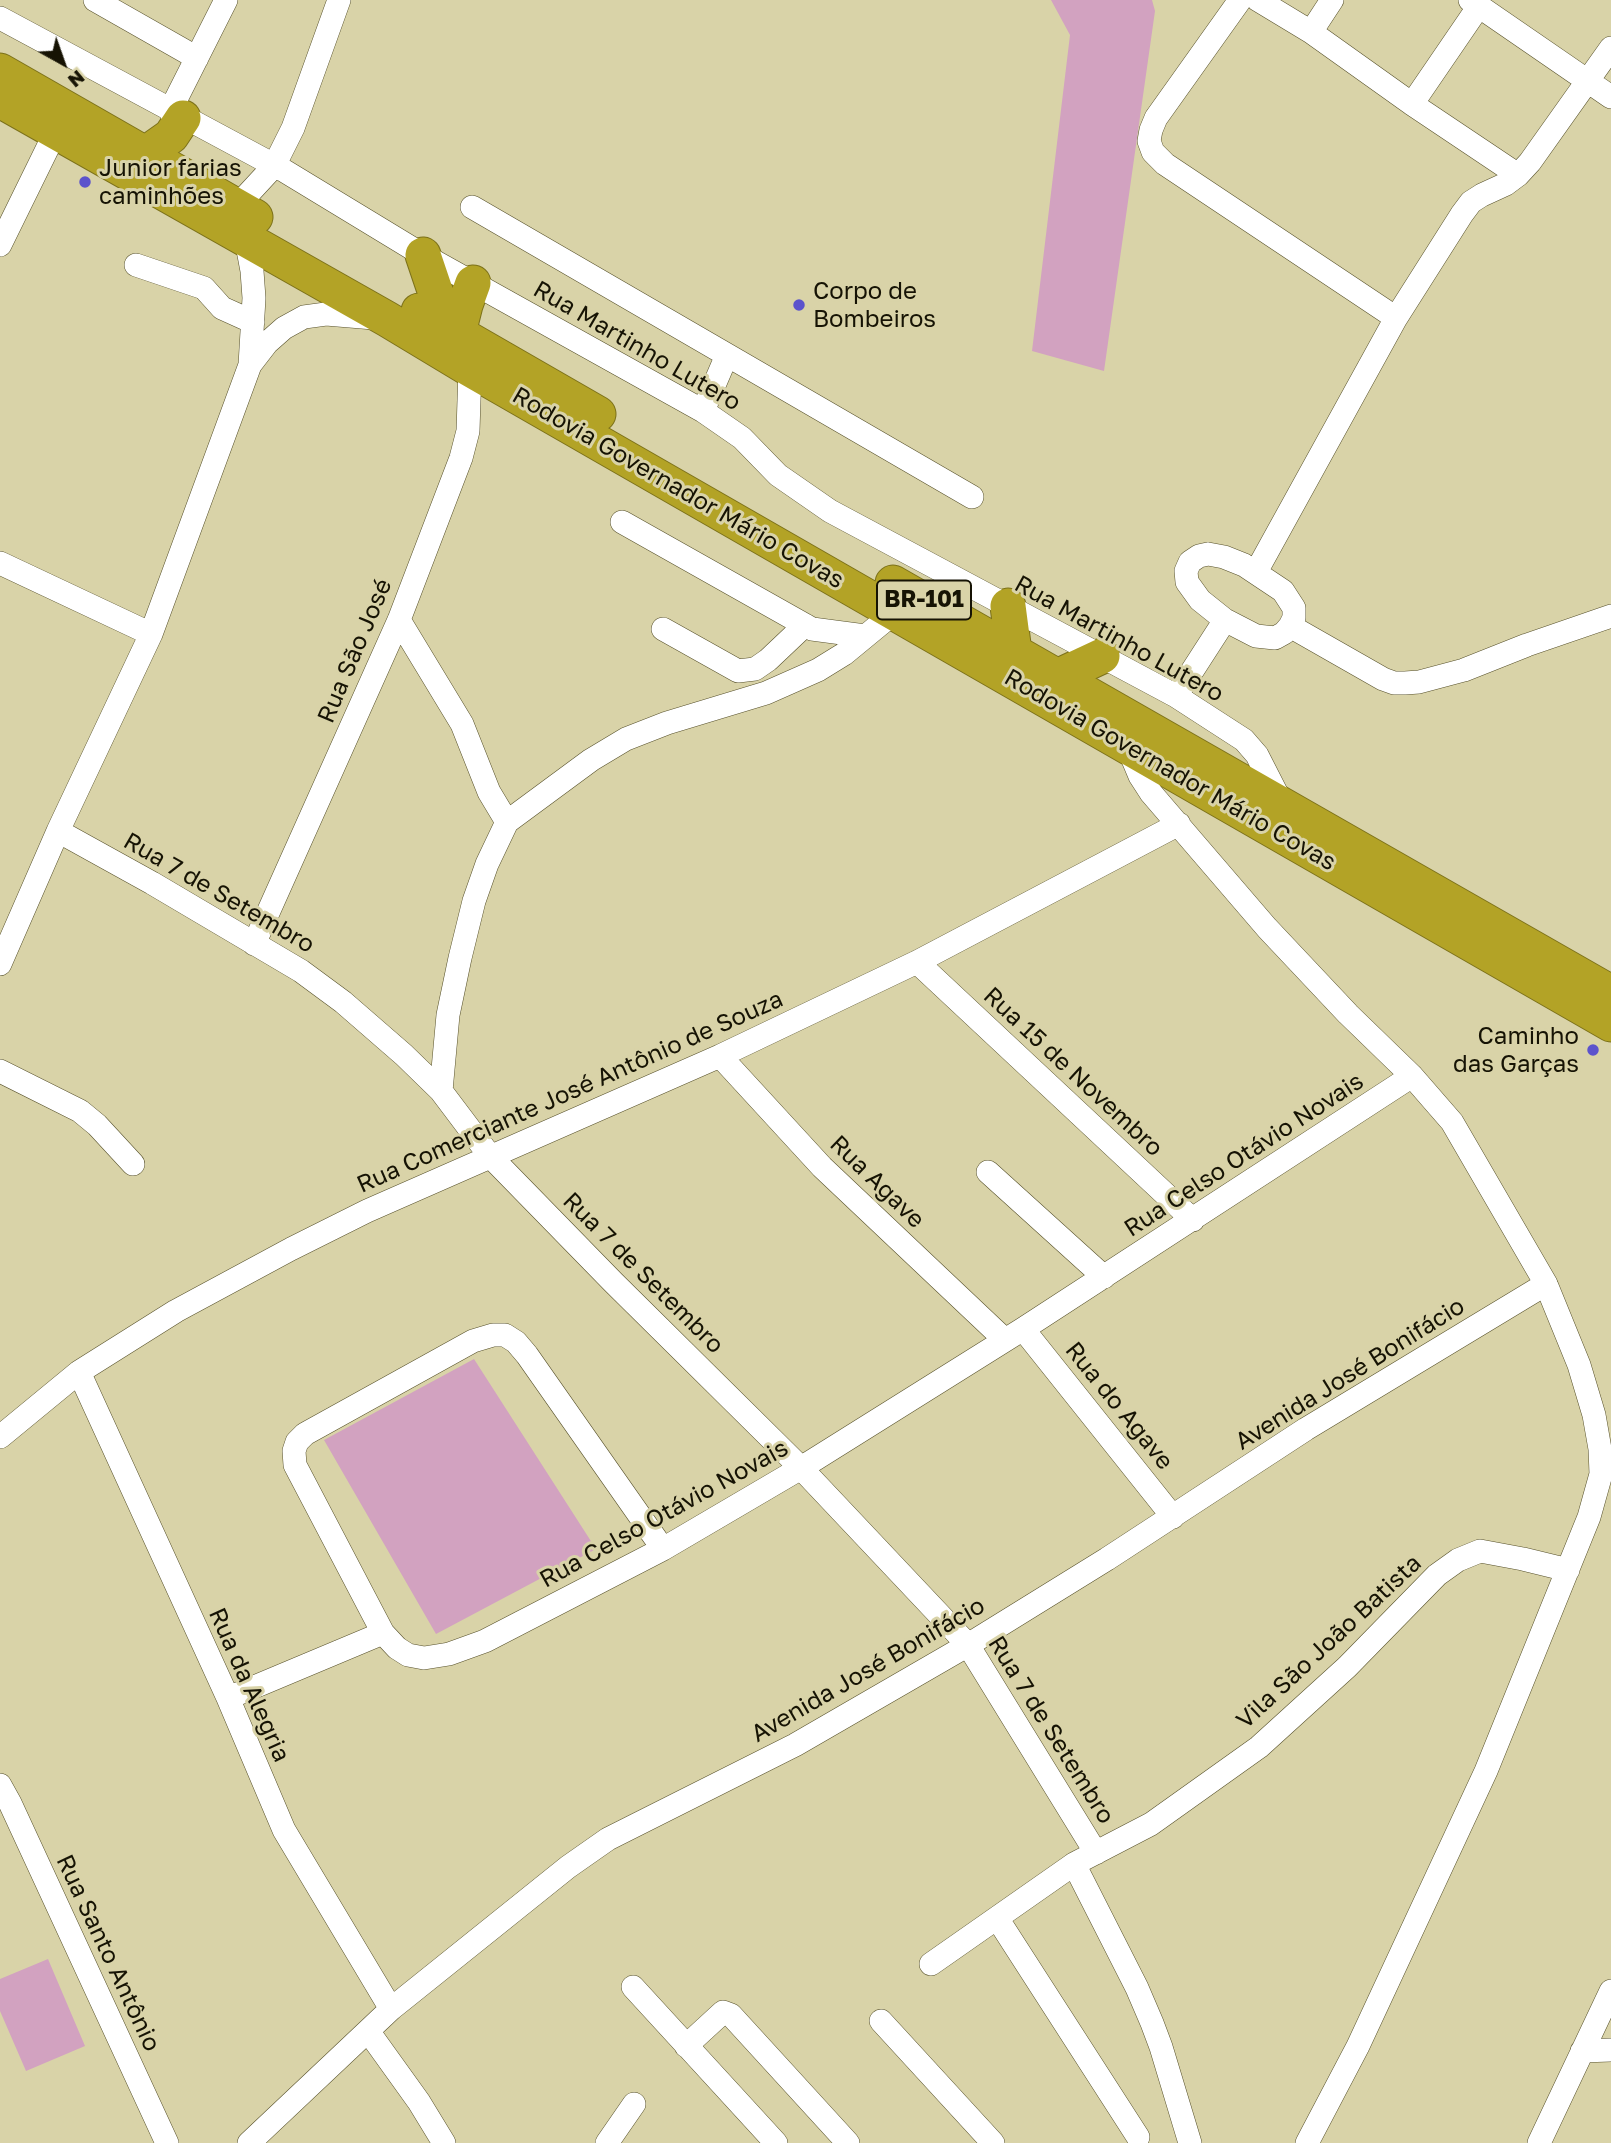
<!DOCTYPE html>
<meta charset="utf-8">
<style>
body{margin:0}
#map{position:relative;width:1611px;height:2143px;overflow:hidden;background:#d9d3a8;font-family:"Golos Text",sans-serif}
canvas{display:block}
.north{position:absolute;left:28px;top:28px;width:70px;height:70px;-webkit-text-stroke:5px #d9d3a8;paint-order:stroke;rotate:140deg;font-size:19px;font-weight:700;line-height:28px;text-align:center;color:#161304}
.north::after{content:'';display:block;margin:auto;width:24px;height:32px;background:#161304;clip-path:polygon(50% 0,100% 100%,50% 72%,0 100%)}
</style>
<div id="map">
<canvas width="1611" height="2143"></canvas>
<div class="north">N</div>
</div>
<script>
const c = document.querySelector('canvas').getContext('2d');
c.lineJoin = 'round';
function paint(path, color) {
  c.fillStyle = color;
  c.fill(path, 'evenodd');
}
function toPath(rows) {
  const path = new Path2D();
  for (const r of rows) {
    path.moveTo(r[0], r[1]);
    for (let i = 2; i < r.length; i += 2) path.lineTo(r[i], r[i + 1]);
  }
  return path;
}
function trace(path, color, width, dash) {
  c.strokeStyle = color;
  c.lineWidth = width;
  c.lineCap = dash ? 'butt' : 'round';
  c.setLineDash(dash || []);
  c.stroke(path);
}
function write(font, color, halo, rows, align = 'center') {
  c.font = font + ' "Golos Text",sans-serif';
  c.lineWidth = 6;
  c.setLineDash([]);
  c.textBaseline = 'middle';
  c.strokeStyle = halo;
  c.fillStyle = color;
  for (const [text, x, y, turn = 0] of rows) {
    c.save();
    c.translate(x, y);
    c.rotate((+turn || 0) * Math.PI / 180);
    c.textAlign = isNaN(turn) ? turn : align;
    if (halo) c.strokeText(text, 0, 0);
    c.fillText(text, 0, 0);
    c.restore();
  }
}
const green = toPath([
 [1051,0,1152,0,1155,11,1104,371,1032,351,1070,35],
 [474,1359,596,1549,436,1634,324,1440],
 [48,1959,85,2046,26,2071,0,2011,0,1979]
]);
const minor = toPath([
 [95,0,197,58],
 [1240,0,1156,118,1151,130,1149,141,1153,152,1165,164,1396,318],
 [1258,0,1311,32,1412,104,1518,175],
 [1470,0,1611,97],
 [0,18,283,170,423,255,703,411,742,438,778,475,830,511,1176,696,1244,740,1257,755,1282,804],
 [1311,32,1332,0],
 [1412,104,1479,6],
 [170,111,226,0],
 [237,206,274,166,293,128,339,0],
 [472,207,972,497],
 [0,245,56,131],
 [136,265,204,288,222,308,253,322],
 [250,365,267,343,284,328,304,317,326,314,374,318],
 [703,411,727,355],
 [622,522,812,629,865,636],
 [1208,554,1224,557,1244,565,1283,591,1294,608,1294,618,1290,626,1284,633,1275,638,1256,636,1225,620,1200,600,1187,582,1186,571,1190,562,1199,556,1208,554],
 [0,563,151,634],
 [1256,572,1396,318,1462,214,1471,202,1482,195,1506,184,1518,175,1530,162,1611,48],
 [399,620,462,724,489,792,507,822],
 [1290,626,1383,679,1394,683,1405,683,1419,682,1464,670,1527,645,1611,616],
 [663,629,738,671,755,669,768,660,805,625],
 [1176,696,1225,620],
 [1127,745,1140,776,1151,793,1267,928,1348,1014,1412,1076,1452,1122,1546,1284,1579,1365,1594,1415,1600,1449,1601,1474,1589,1517,1486,1771,1358,2046,1307,2143],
 [58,831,152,883,301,971,343,1002,404,1055,441,1091,490,1156,613,1282,801,1468,968,1645,1096,1853],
 [254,944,399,620,461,458,468,431,470,369],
 [917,962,1193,1220],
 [0,964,58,831,151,634,250,365,254,298,252,271,246,239],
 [720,1056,822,1167,1005,1340],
 [0,1071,80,1111,97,1125,133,1164],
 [441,1091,448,1015,460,958,474,901,487,864,507,822,591,760,626,739,667,723,766,693,818,670,844,654,895,612],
 [988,1172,1104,1277],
 [1023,1329,1173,1517],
 [79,1372,228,1698,284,1830,391,2009],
 [0,1437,79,1372,176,1311,291,1249,367,1211,720,1056,917,962,1179,824],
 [383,1633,295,1465,294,1451,297,1442,305,1434,473,1341,493,1335,505,1335,516,1342,527,1355,663,1549],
 [228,1698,383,1633,397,1648,408,1655,424,1658,449,1654,485,1641,663,1549,801,1468,1023,1329,1412,1076],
 [0,1785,10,1803,167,2143],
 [1074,1864,1137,1988,1152,2023,1161,2047,1190,2143],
 [997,1918,1138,2137],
 [931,1964,1074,1864,1151,1824,1259,1747,1347,1667,1437,1575,1458,1560,1480,1551,1523,1559,1568,1570],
 [633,1987,776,2143],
 [881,2021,993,2143],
 [368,2031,419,2102,444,2143],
 [686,2046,723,2012,731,2015,848,2143],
 [1582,2051,1611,2050],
 [249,2143,391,2009,568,1867,608,1839,795,1745,968,1645,1107,1559,1306,1429,1546,1284],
 [607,2143,634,2104],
 [1539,2143,1611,1991]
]);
const highway = toPath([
 [0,71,255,217],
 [0,100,387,319,470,369,1611,1024],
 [147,153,171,136,183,118],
 [423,255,447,326],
 [419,311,598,414],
 [458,333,465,305,473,283],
 [893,583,1611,993],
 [1008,606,1014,652],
 [1057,677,1102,656]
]);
const markers = [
 [85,182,7,"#5c53cc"],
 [799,305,7,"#5c53cc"],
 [1593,1050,7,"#5c53cc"]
];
const shields = [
 [924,600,94]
];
const shieldNames = [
 ["BR-101",924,600]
];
const poiNames = [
 ["Junior farias",99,168],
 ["caminhões",99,196],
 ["Corpo de",813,291],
 ["Bombeiros",813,319],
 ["Caminho",1579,1036,"right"],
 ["das Garças",1579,1064,"right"]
];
const streetNames = [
 ["Rua Martinho Lutero",637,346,30],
 ["Rodovia Governador Mário Covas",678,488,30],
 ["Rua Martinho Lutero",1119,639,29],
 ["Rua São José",355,651,-67],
 ["Rodovia Governador Mário Covas",1170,770,30],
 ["Rua 7 de Setembro",219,893,30],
 ["Rua 15 de Novembro",1073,1072,43],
 ["Rua Comerciante José Antônio de Souza",570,1092,-24],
 ["Rua Celso Otávio Novais",1244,1155,-33],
 ["Rua Agave",877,1182,44],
 ["Rua 7 de Setembro",643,1273,45],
 ["Avenida José Bonifácio",1350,1374,-32],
 ["Rua do Agave",1119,1406,51],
 ["Rua Celso Otávio Novais",664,1514,-29],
 ["Vila São João Batista",1329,1642,-43],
 ["Avenida José Bonifácio",868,1670,-30],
 ["Rua da Alegria",249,1685,66],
 ["Rua 7 de Setembro",1051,1730,58],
 ["Rua Santo Antônio",108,1953,65]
];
paint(green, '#d2a2c0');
trace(minor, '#57512b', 24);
trace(highway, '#7c711a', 37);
trace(minor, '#fff', 23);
trace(highway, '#b3a326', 35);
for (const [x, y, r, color] of markers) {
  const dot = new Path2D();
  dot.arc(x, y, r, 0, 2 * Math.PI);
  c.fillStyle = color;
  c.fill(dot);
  trace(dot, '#d9d3a8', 2.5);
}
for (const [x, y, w] of shields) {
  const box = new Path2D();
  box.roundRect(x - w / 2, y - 19.5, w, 39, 5);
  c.fillStyle = '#d9d3a8';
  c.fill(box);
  trace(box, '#161304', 2);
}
write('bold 23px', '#161304', null, shieldNames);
write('24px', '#161304', '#d9d3a8', poiNames, 'left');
write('24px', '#161304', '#d9d3a8', streetNames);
</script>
